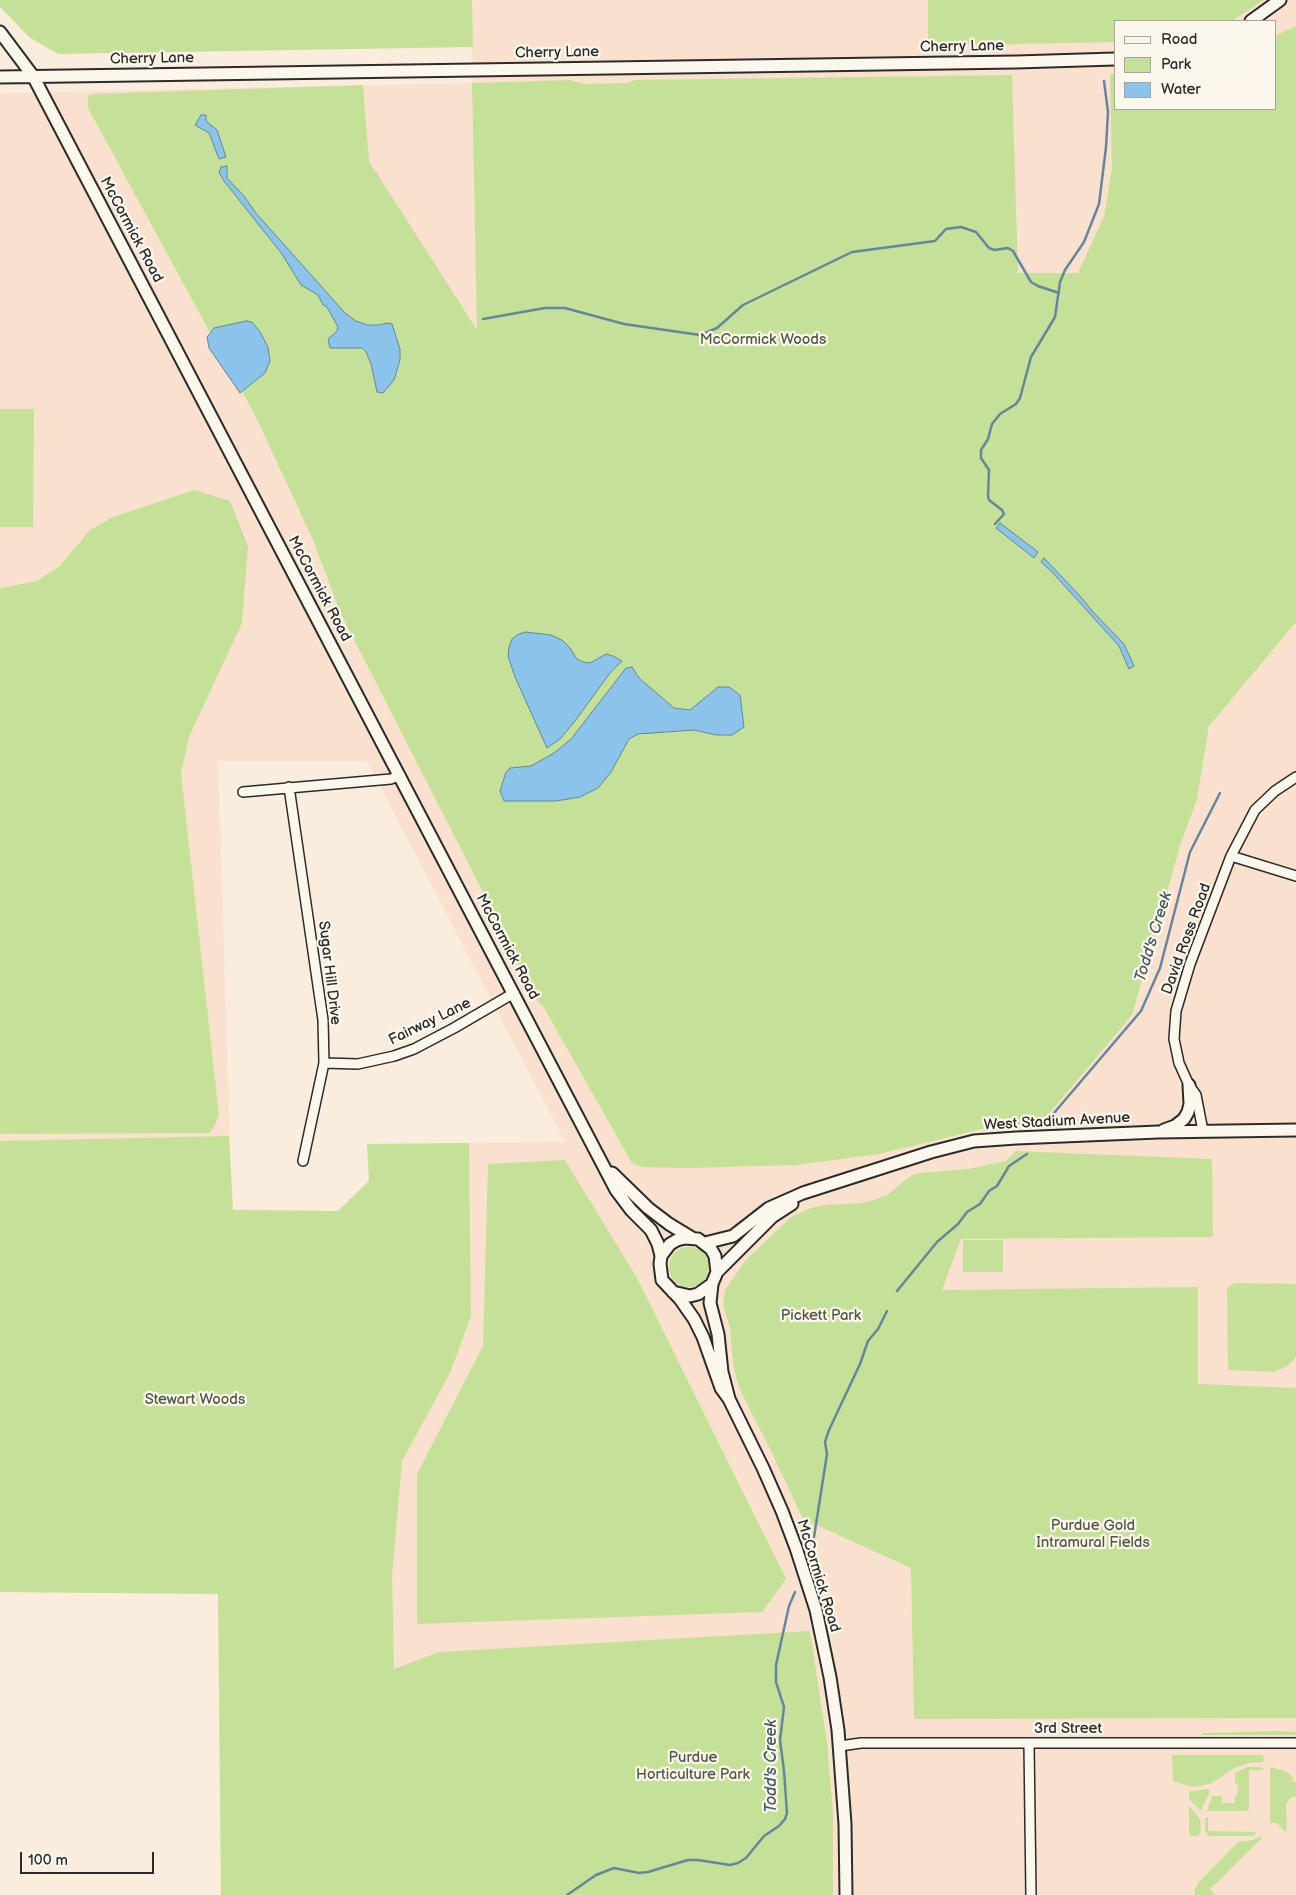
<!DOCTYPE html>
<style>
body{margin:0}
#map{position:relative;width:1296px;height:1895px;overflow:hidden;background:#faedde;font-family:"Balsamiq Sans",sans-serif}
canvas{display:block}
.legend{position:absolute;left:1114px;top:20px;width:162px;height:90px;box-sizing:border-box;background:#fbf7ec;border:1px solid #a8a59f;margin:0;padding:6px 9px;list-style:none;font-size:15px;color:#2b2b2b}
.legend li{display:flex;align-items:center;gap:10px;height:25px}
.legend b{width:25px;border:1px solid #a8a59f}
.scale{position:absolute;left:20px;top:1852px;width:134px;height:22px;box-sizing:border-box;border:2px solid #2b2b2b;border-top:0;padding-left:6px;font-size:15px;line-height:18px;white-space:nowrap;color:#2b2b2b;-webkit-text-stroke:4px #fbf7ec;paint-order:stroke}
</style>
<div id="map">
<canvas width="1296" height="1895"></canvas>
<ul class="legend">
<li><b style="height:6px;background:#fbf7ec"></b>Road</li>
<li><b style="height:14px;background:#c5e198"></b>Park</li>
<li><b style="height:14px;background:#8cc3ea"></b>Water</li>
</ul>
<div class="scale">100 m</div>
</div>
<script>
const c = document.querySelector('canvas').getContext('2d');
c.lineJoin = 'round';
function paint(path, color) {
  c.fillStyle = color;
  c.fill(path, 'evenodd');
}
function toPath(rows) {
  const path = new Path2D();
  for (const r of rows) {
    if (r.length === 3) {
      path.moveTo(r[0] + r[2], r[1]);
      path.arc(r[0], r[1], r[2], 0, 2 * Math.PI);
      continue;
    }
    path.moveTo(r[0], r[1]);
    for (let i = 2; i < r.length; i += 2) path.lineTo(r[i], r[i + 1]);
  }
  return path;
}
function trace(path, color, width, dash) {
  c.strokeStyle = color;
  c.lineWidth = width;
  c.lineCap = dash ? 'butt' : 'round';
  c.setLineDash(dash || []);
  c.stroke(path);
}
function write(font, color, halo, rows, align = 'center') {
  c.font = font + ' "Balsamiq Sans",sans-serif';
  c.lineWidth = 4.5;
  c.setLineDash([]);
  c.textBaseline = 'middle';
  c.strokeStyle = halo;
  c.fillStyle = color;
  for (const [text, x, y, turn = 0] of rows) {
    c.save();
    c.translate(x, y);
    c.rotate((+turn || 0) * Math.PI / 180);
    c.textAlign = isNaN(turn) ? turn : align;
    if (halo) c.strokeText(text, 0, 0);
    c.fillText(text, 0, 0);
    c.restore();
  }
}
const built = toPath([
 [472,0,1296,0,1296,1895,221,1895,218,1594,0,1592,0,93,472,83],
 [1115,21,1275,21,1275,109,1115,109],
 [218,761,367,761,565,1142,367,1144,369,1181,338,1211,232,1209]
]);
const green = toPath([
 [0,0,472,0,473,47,58,54,29,37,0,7],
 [928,0,1264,0,1232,21,1115,21,1115,42,928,46],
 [1296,26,1296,622,1209,726,1197,799,1180,846,1132,1015,1042,1122,986,1128,879,1154,797,1165,688,1168,642,1167,632,1163,543,1006,537,1001,496,922,492,910,341,614,313,540,256,417,88,108,88,96,92,94,363,85,369,161,477,330,472,83,569,80,584,84,627,83,635,80,1012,75,1018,273,1078,273,1104,216,1112,169,1110,74,1115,74,1115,109,1275,109,1275,36],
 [0,409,34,409,33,527,0,527],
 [194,490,230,501,248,546,242,623,189,737,181,773,219,1115,214,1127,209,1133,0,1134,0,588,37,581,60,566,90,530,113,517],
 [229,1136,233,1210,338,1211,369,1181,367,1144,469,1143,471,1316,450,1373,402,1461,392,1576,394,1669,439,1652,810,1631,827,1742,833,1812,833,1895,221,1895,218,1594,0,1592,0,1141],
 [1016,1151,1212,1159,1213,1237,961,1239,942,1290,1198,1287,1198,1384,1296,1388,1296,1718,914,1719,911,1568,803,1519,772,1453,739,1388,733,1364,730,1328,723,1304,725,1290,745,1261,791,1217,811,1208,825,1205,862,1203,874,1200,887,1195,912,1175,920,1173,968,1169,1006,1161],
 [565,1160,637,1278,786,1579,762,1612,417,1624,417,1474,483,1346,488,1164],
 [963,1240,1003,1240,1003,1272,963,1272],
 [689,1267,20],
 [1234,1283,1296,1284,1296,1357,1288,1366,1274,1372,1228,1370,1227,1288],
 [1277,1731,1296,1732,1296,1735,1202,1735,1202,1733],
 [1172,1755,1263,1755,1264,1760,1263,1762,1249,1763,1235,1768,1210,1784,1193,1787,1173,1781],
 [1247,1767,1261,1767,1264,1770,1249,1770,1249,1809,1247,1811,1207,1811,1212,1796,1222,1796,1222,1803,1235,1803,1235,1796,1237,1796,1238,1784,1235,1783,1235,1773],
 [1271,1767,1285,1771,1294,1778,1292,1780,1294,1782,1296,1781,1296,1797,1292,1797,1286,1803,1287,1830,1285,1832,1277,1823,1270,1823,1270,1769],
 [1208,1789,1210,1791,1201,1811,1189,1799,1189,1792,1191,1791],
 [1189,1806,1200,1819,1201,1832,1198,1836,1191,1836,1189,1831],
 [1208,1817,1208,1831,1256,1832,1256,1833,1253,1836,1209,1836,1205,1831,1205,1819],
 [1261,1836,1261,1839,1210,1889,1215,1895,1195,1895,1195,1889,1198,1883,1238,1842,1253,1840]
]);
const water = toPath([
 [201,115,206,115,206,121,217,130,226,157,219,159,209,133,195,125,201,115],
 [227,166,227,178,244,196,255,212,345,313,356,321,367,325,379,325,387,323,392,324,400,349,400,360,394,380,383,393,377,392,371,364,366,352,362,348,330,348,328,339,337,331,338,327,327,307,323,305,318,295,301,285,282,254,224,181,219,172,221,167,227,166],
 [246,321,252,322,260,332,268,347,270,361,265,373,240,393,209,348,207,337,214,328,246,321],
 [1000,523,1038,552,1034,558,996,528,1000,523],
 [1044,558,1080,596,1093,612,1124,644,1134,666,1129,669,1119,646,1052,572,1041,562,1044,558],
 [525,632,551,635,562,640,570,648,577,659,583,662,590,663,606,654,613,656,622,661,610,673,575,721,560,739,547,748,515,677,508,656,509,647,512,639,517,635,525,632],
 [632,667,639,678,674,708,690,710,718,687,729,687,740,695,744,727,732,735,716,735,694,730,638,734,629,739,611,772,598,788,580,797,556,801,504,801,500,791,506,772,510,768,531,766,554,753,571,739,626,668,632,667]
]);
const stream = toPath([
 [483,319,545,308,565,308,624,324,700,335,717,328,743,305,852,252,935,241,946,229,961,227,976,232,989,248,994,250,1008,248,1013,251,1031,282,1038,286,1059,293],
 [995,524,1004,514,1002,510,989,500,988,496,989,470,981,458,981,450,988,439,992,424,1000,414,1016,404,1020,398,1031,357,1055,317,1060,282,1065,270,1084,242,1099,204,1106,147,1108,112,1104,81],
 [1048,1120,1141,1011,1160,968,1190,852,1220,793],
 [897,1291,937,1242,958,1224,967,1212,980,1204,989,1191,997,1186,1009,1166,1027,1154],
 [814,1537,827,1454,825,1442,829,1430,860,1364,868,1341,878,1329,887,1311],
 [567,1895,596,1875,614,1868,639,1873,648,1872,688,1860,698,1860,730,1865,738,1863,746,1858,764,1836,779,1826,785,1819,787,1813,784,1771,780,1740,784,1707,776,1682,776,1665,789,1606,795,1592]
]);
const street = toPath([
 [289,787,323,1020,324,1063,303,1161],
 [243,792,391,779,400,775],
 [1231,856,1296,876],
 [324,1063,358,1064,394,1056,414,1049,454,1028,514,993],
 [1203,1131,1196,1095,1189,1085,1179,1063,1174,1039,1176,1011,1190,964,1231,856,1255,810,1275,791,1296,777],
 [1029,1743,1031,1895],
 [840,1746,861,1743,1296,1743]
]);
const secondary = toPath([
 [1251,21,1280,0],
 [0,32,33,76,616,1190,631,1210,651,1230,658,1244,661,1256],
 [0,77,1016,62,1115,59],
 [1164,1130,1175,1126,1184,1119,1188,1112,1190,1104,1189,1085],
 [612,1173,648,1208,669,1224,692,1238],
 [705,1243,733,1236,769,1208,803,1193,931,1152,974,1141,1016,1138,1158,1132,1296,1130],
 [717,1272,772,1217,792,1204],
 [673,1292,690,1296,698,1294,712,1284],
 [729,1399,722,1372,718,1334,710,1303,712,1284,717,1272,715,1256,711,1249,698,1239,685,1238,677,1240,670,1244,661,1256,660,1264,662,1280,680,1299,694,1319,703,1337,721,1388,729,1399,763,1468,782,1511,796,1548,816,1610,830,1677,838,1730,845,1824,846,1895]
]);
const streetNames = [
 ["Cherry Lane",962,47,-1],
 ["Cherry Lane",557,53,-1],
 ["Cherry Lane",152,59,-1],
 ["McCormick Road",131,230,62],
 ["McCormick Road",319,589,62],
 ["David Ross Road",1187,939,-70],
 ["McCormick Road",507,947,62],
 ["Sugar Hill Drive",329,973,83],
 ["Fairway Lane",430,1022,-26],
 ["West Stadium Avenue",1057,1122,-3],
 ["McCormick Road",818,1576,73],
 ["3rd Street",1068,1729]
];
const parkNames = [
 ["McCormick Woods",763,340],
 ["Pickett Park",821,1316],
 ["Stewart Woods",195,1400],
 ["Purdue Gold",1093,1526],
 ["Intramural Fields",1093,1543],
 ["Purdue",693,1758],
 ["Horticulture Park",693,1775]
];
const waterNames = [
 ["Todd's Creek",1154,937,-73],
 ["Todd's Creek",772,1766,-90]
];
paint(built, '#f9e1ce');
paint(green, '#c5e198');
paint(water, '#8cc3ea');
trace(water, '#65869e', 1);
trace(stream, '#65869e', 2.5);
trace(street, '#2b2b2b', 12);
trace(secondary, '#2b2b2b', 15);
trace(street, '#fbf7ec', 9);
trace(secondary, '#fbf7ec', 11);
write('15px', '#2b2b2b', '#fbf7ec', streetNames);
write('15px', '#525846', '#fbf7ec', parkNames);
write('italic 16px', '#485964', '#fbf7ec', waterNames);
</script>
